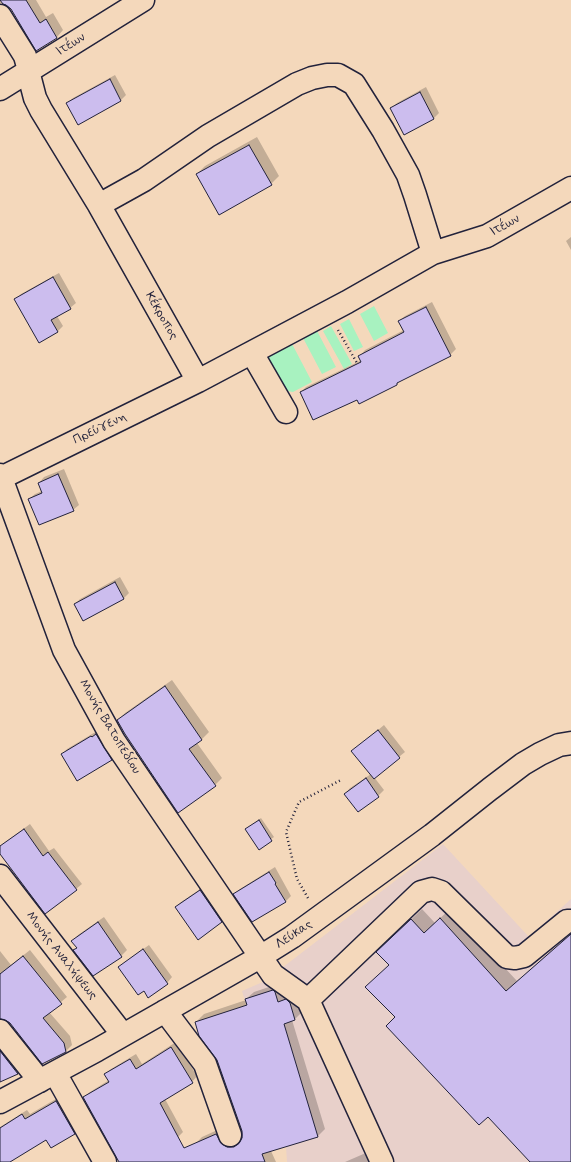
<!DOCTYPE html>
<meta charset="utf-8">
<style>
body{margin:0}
canvas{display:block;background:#f4d8bb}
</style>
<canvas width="571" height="1162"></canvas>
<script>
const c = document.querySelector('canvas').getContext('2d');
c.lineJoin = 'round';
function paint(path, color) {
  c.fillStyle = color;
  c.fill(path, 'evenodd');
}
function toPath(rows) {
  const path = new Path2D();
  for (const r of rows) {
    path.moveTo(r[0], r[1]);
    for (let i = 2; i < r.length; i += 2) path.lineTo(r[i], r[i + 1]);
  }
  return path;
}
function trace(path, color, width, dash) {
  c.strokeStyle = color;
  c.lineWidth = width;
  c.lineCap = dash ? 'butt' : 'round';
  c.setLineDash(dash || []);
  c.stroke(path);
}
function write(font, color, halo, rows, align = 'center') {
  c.font = font + ' Mynerve,sans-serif';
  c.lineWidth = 3.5;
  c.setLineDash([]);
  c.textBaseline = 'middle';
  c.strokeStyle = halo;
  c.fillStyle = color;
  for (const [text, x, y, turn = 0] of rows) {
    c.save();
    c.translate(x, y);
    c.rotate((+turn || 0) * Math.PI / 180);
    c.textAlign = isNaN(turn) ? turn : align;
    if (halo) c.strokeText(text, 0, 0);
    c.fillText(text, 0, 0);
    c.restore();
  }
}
const built = toPath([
 [443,844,529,937,571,899,571,1162,287,1162,285,1132,242,991,265,981]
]);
const green = toPath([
 [374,306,388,333,374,341,360,314],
 [349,319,363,347,354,351,340,324],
 [331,326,352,364,344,369,323,331],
 [316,329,336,367,322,374,302,336],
 [290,340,312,382,293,392,281,390,263,355]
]);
const shadow = toPath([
 [0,0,36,0,46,17,53,13,63,30,57,37,37,49,11,8,7,4,0,3],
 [115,75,126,95,121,100,79,124,67,103,73,98],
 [426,87,439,113,434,118,404,133,391,108,397,103],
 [257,137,279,176,271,184,197,174,205,166],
 [571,237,571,250,566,241],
 [59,273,76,303,70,308,57,316,63,326,58,331,16,300,21,294],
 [432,302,456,349,450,355,400,380,397,384,357,398,301,392,306,387,362,360,360,356,365,350,404,330,399,321,405,316],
 [64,469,79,505,73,510,29,499,35,494,42,491,39,483,44,477],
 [120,577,129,593,123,599,75,604,80,599],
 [172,680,209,732,202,739,197,743,222,778,215,785,118,720,125,713],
 [384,725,405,752,374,777,384,790,378,796,358,811,345,794,350,788,371,774,353,751],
 [97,731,116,753,111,759,62,755,67,749],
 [261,818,274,837,259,848,249,827],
 [30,824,49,851,54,848,82,884,76,889,0,852,0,847,3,844],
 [275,867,291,896,286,901,253,921,235,894,240,889],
 [205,886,226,917,221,921,176,907,181,902],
 [422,909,435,923,450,909,517,981,571,933,571,1162,531,1162,396,1017,388,942],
 [104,917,127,950,121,956,94,975,73,941,78,935],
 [149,945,172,977,167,983,144,990,120,967,125,962],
 [30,950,67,997,49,1012,70,1036,72,1045,66,1051,10,1022,5,1018,0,1018,0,951,11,965],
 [281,983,294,992,302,1012,295,1019,292,1020,325,1129,317,1137,271,1151,276,1162,202,1162,195,1144,202,1137,224,1127,236,1140,242,1140,243,1131,218,1059,196,1022,204,1014,246,1000,246,999,254,992],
 [0,1037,24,1067,18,1073,0,1081],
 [176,1042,197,1076,192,1082,165,1099,183,1132,178,1137,173,1162,121,1162,84,1097,90,1092,109,1080,105,1075,111,1069,136,1054,142,1064],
 [61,1096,79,1127,74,1133,46,1138,6,1162,0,1162,0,1127,27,1110,30,1114],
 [368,1152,372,1162,345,1162]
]);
const building = toPath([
 [0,0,26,0,40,23,46,19,57,38,36,51,11,9,6,5,3,4,0,0],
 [110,79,121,101,78,125,66,103,110,79],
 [420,92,434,119,404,135,390,108,420,92],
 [249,145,272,185,219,215,196,174,249,145],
 [53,277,71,309,51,320,58,332,39,343,14,299,53,277],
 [426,307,451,356,397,383,397,385,359,404,357,400,313,420,300,392,361,362,358,356,404,332,398,321,426,307],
 [58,474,74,511,39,525,28,499,42,493,38,483,58,474],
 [115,582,124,599,83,621,74,604,115,582],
 [165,686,202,740,189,749,216,786,178,813,125,734,117,720,165,686],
 [378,730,400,758,374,779,351,751,378,730],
 [96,734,112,760,77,781,61,754,91,736,92,737,96,734],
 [366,778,379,797,358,812,344,794,366,778],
 [259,820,272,841,259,850,245,829,259,820],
 [24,829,43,856,48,852,77,890,45,914,0,854,0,846,24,829],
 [269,872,276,883,275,884,286,902,252,922,233,894,269,872],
 [200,890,222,922,198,940,175,907,200,890],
 [440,918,506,991,571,934,571,1162,530,1162,488,1117,479,1125,386,1026,395,1017,365,987,389,965,376,952,411,919,424,933,440,918],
 [98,922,122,957,93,976,73,950,77,948,71,941,98,922],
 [143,949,168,984,148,998,144,991,138,995,118,967,143,949],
 [23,956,62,1004,43,1018,64,1043,66,1052,42,1064,10,1023,5,1020,0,1019,0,974,23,956],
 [273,990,275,992,278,1002,286,999,290,1003,295,1020,284,1024,318,1137,262,1154,265,1162,119,1162,83,1097,109,1082,104,1074,130,1059,136,1069,171,1047,193,1083,160,1103,184,1148,216,1134,222,1144,227,1147,234,1147,239,1143,242,1138,242,1131,217,1060,199,1036,195,1022,247,1005,245,999,273,990],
 [0,1051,18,1074,0,1082,0,1051],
 [56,1101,75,1134,51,1148,46,1140,10,1162,0,1162,0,1128,22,1114,25,1119,56,1101]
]);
const path = toPath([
 [338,330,357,363],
 [308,898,297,879,286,832,299,802,341,780]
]);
const minor = toPath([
 [0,16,25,56,27,63,28,71,35,98,41,110,99,205,198,381,347,302,433,253,487,236,571,188],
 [0,89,143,0],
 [99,205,144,180,208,136,297,84,312,78,327,75,338,75,354,84,383,130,408,175,415,195,433,253],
 [252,353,286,412],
 [0,475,64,650,114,741,273,975,308,1000,382,1162],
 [1,478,198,381],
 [0,876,123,1035],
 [308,1000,421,892,432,889,441,892,507,957,515,958,524,956,567,921,571,921],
 [165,1011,205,1064,230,1135],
 [0,1031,40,1081],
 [55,1073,105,1162],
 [0,1102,97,1050,260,957,292,937,432,835,490,789,523,764,540,754,559,745,571,743]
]);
const streetNames = [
 ["Ιτέων",71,45,-32],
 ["Ιτέων",505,226,-29],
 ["Κέκροπος",161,316,60],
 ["Πρεύγενη",100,429,-26],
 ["Μονής Βατοπεδίου",109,727,59],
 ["Λεύκας",294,935,-34],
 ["Μονής Αναλήψεως",61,956,52]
];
paint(built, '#e8d0ca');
paint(green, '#a8f2c0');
paint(shadow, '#0003');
paint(building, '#ccbdee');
trace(building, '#22223b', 1);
trace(minor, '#22223b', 25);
trace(path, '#22223b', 2.5, [1, 3]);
trace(minor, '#f4d8bb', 22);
write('13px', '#22223b', '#f4d8bb', streetNames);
</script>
